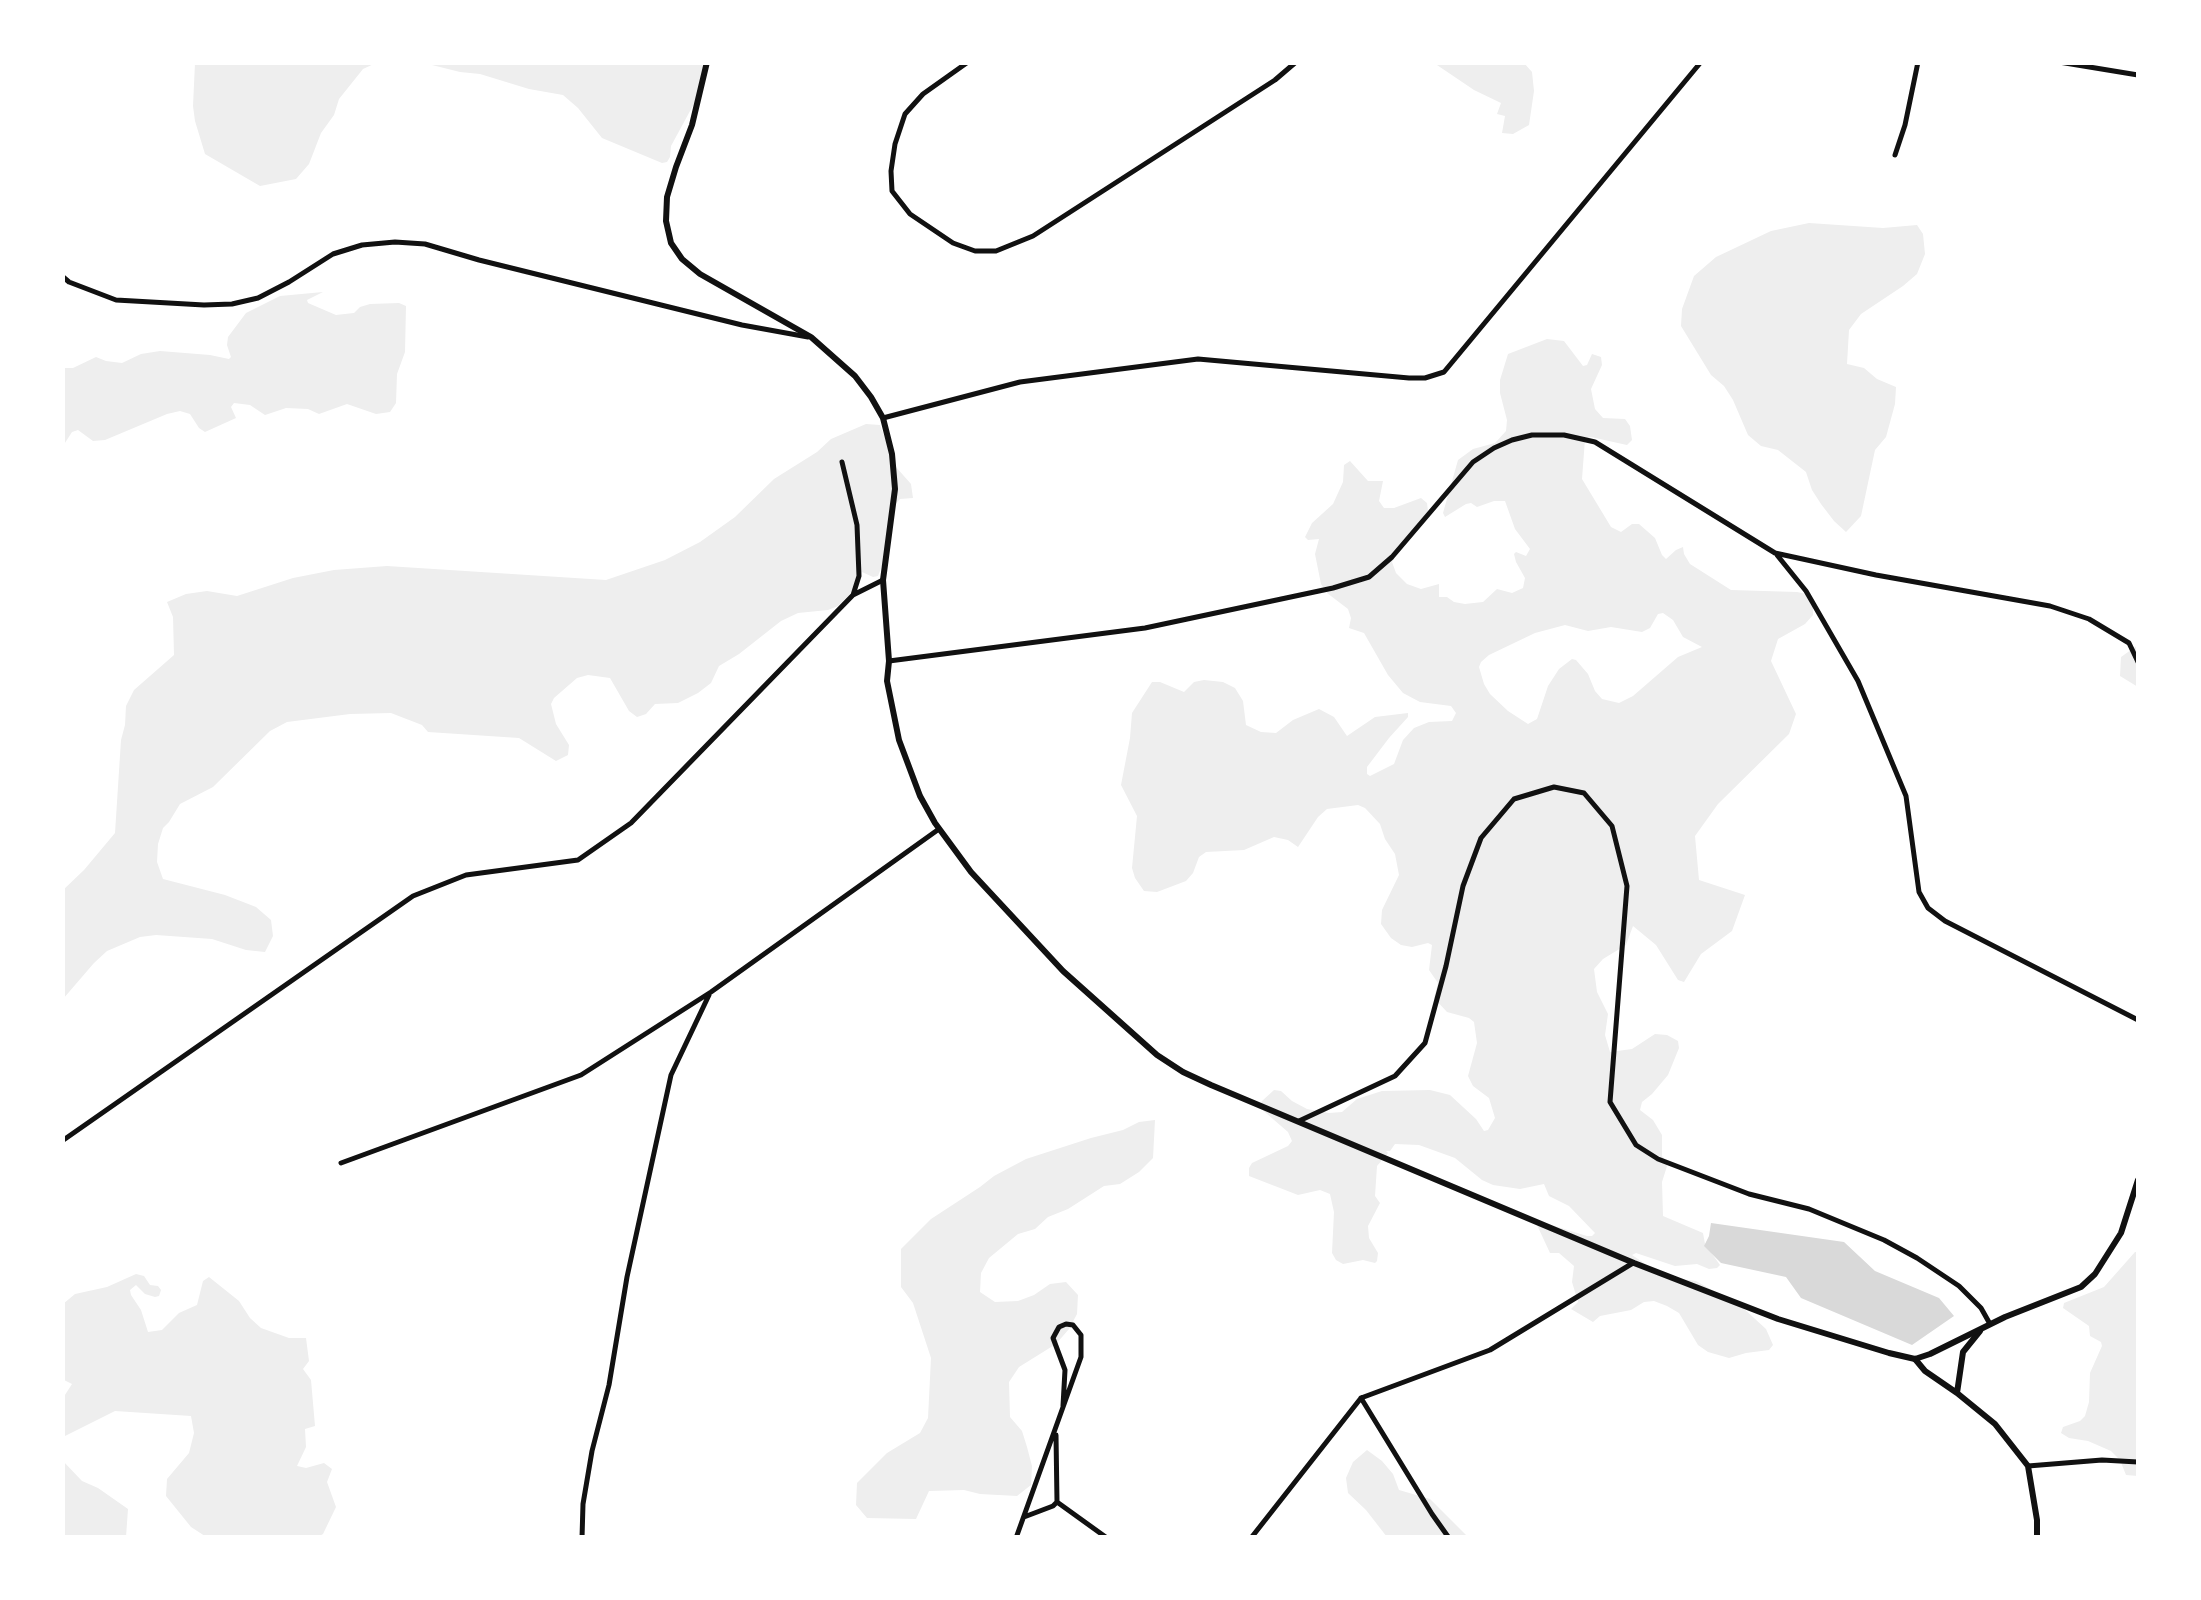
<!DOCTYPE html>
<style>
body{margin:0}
#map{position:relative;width:2201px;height:1600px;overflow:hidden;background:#fff;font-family:Jost,sans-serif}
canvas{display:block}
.frame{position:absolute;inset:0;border:65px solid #fff;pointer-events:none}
</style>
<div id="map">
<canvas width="2201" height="1600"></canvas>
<div class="frame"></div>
</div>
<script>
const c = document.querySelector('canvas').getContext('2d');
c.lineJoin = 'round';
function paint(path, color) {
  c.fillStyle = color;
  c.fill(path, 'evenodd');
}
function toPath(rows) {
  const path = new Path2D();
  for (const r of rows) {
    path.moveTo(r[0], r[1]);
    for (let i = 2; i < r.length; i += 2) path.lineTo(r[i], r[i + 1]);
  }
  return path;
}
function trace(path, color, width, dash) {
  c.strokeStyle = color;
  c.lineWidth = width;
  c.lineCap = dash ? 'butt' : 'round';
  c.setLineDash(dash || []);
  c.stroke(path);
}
const green = toPath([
 [195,63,195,62,376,63,363,69,339,99,334,115,321,133,309,164,296,179,260,186,205,154,195,121,193,106],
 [424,63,706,63,696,100,671,146,670,157,667,162,662,163,602,138,578,108,563,95,529,89,480,74,460,72],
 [1434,63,1524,63,1532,72,1534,91,1529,125,1513,134,1502,133,1505,116,1497,114,1501,103,1474,90],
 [1809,223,1883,228,1917,225,1923,234,1925,254,1917,274,1903,286,1861,314,1849,330,1847,364,1864,368,1877,379,1896,387,1895,404,1886,437,1875,450,1861,516,1846,532,1834,521,1821,504,1812,490,1806,472,1778,450,1761,446,1748,435,1733,400,1724,386,1711,375,1681,326,1682,309,1694,276,1716,257,1771,231],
 [323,292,307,300,308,303,336,315,354,313,360,307,370,304,399,303,406,306,405,352,397,374,396,403,390,412,376,414,347,404,319,414,308,409,286,408,265,415,250,405,234,403,231,407,236,418,205,432,199,428,190,414,180,411,167,414,105,440,93,441,78,430,72,432,63,446,63,368,73,368,96,357,106,361,122,363,141,354,160,351,210,355,229,359,231,357,227,345,228,337,246,313,280,296],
 [1547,339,1564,341,1583,366,1587,365,1592,354,1601,357,1602,365,1591,389,1595,409,1603,418,1625,419,1630,426,1632,440,1627,445,1591,437,1585,439,1582,479,1611,527,1621,532,1632,524,1639,524,1655,538,1662,555,1666,559,1676,550,1683,547,1684,554,1690,564,1731,590,1797,592,1806,594,1813,605,1813,615,1805,624,1778,639,1771,661,1796,714,1789,734,1718,804,1695,836,1699,880,1745,895,1732,931,1701,954,1684,982,1678,980,1656,945,1633,926,1626,945,1603,959,1594,969,1597,992,1608,1014,1605,1035,1610,1052,1632,1049,1655,1034,1667,1035,1678,1041,1679,1048,1668,1075,1652,1094,1642,1102,1640,1110,1653,1120,1662,1135,1662,1156,1668,1163,1662,1182,1663,1216,1703,1233,1705,1244,1720,1265,1717,1268,1709,1269,1697,1264,1675,1266,1636,1253,1632,1255,1650,1267,1681,1279,1696,1281,1742,1307,1766,1329,1773,1345,1769,1350,1746,1353,1729,1358,1708,1352,1698,1345,1679,1313,1667,1306,1654,1301,1644,1302,1631,1310,1600,1316,1593,1322,1571,1309,1578,1302,1572,1282,1574,1266,1559,1253,1550,1253,1537,1225,1548,1224,1587,1236,1592,1236,1595,1233,1569,1206,1549,1196,1544,1184,1520,1189,1493,1185,1482,1180,1455,1158,1419,1145,1395,1144,1390,1151,1386,1151,1388,1153,1377,1166,1375,1196,1380,1203,1368,1226,1369,1238,1378,1253,1377,1261,1375,1263,1363,1260,1343,1264,1336,1260,1332,1253,1334,1212,1330,1194,1320,1190,1298,1195,1249,1176,1249,1168,1252,1163,1288,1146,1292,1141,1288,1132,1259,1107,1262,1101,1274,1090,1281,1091,1292,1101,1307,1109,1329,1113,1342,1112,1357,1099,1382,1091,1430,1090,1450,1095,1476,1119,1484,1131,1488,1130,1495,1118,1489,1098,1473,1086,1468,1076,1477,1043,1474,1022,1469,1018,1447,1012,1434,998,1438,983,1429,970,1432,945,1428,943,1412,947,1401,945,1391,938,1381,924,1382,910,1399,875,1395,854,1385,839,1380,824,1365,808,1358,805,1327,809,1318,817,1298,847,1288,840,1274,837,1244,850,1206,852,1199,857,1193,873,1186,881,1157,892,1144,891,1135,878,1132,868,1137,816,1121,785,1130,738,1132,713,1152,682,1160,682,1184,692,1194,682,1204,680,1223,682,1235,688,1243,701,1246,725,1261,732,1276,733,1293,720,1319,709,1334,717,1347,736,1375,717,1408,713,1408,717,1389,738,1367,767,1367,774,1370,776,1394,764,1403,740,1414,728,1429,722,1452,721,1456,713,1451,706,1420,702,1403,693,1388,675,1364,633,1349,628,1351,618,1348,609,1327,593,1321,584,1315,554,1319,539,1308,540,1305,537,1312,523,1333,504,1343,482,1344,465,1350,461,1368,481,1383,481,1379,501,1384,508,1394,508,1421,498,1427,503,1428,511,1402,545,1392,562,1396,573,1407,584,1421,589,1439,584,1439,597,1447,597,1454,602,1465,604,1483,602,1497,589,1512,593,1523,588,1525,578,1516,562,1514,554,1516,552,1526,556,1530,549,1515,529,1505,501,1494,501,1477,507,1471,503,1466,504,1445,517,1443,513,1458,460,1473,449,1495,443,1506,431,1507,420,1500,393,1500,380,1508,354],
 [1663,613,1673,620,1683,637,1702,647,1678,657,1633,696,1619,703,1602,699,1595,691,1588,674,1576,660,1572,659,1559,669,1548,686,1537,719,1528,724,1508,711,1490,694,1484,684,1479,667,1481,662,1489,655,1535,633,1565,625,1588,631,1611,627,1642,632,1650,628,1658,614],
 [866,424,880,425,896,467,911,484,913,498,900,499,892,508,883,563,878,576,873,577,862,572,849,595,838,606,828,610,798,613,781,621,739,654,719,666,711,683,698,693,678,703,655,704,646,714,637,717,629,711,610,678,588,675,577,678,554,698,551,704,556,724,569,745,568,755,556,761,519,738,428,732,422,725,391,713,350,714,287,722,270,731,213,787,180,804,169,822,163,828,158,844,157,862,163,879,225,895,256,907,271,920,273,936,265,952,246,950,212,939,156,935,140,937,107,951,94,963,63,999,62,891,84,870,115,833,121,740,125,725,126,706,134,690,174,655,173,617,167,602,186,594,207,591,237,596,293,578,334,570,387,566,606,580,665,560,700,542,735,517,774,479,817,452,831,439],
 [2138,645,2138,687,2120,676,2121,657],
 [1155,1120,1153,1158,1139,1172,1120,1184,1104,1186,1068,1209,1048,1217,1035,1229,1018,1234,989,1258,981,1273,980,1292,995,1302,1018,1301,1034,1295,1050,1284,1066,1282,1078,1295,1077,1314,1069,1329,1056,1344,1019,1367,1009,1382,1010,1417,1022,1431,1027,1447,1032,1466,1031,1485,1017,1496,980,1494,964,1490,929,1491,916,1519,867,1518,856,1505,857,1483,887,1453,920,1433,928,1418,931,1358,913,1303,901,1287,901,1249,931,1219,980,1187,994,1176,1026,1159,1091,1138,1123,1130,1139,1122],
 [2135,1252,2138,1252,2138,1476,2126,1475,2120,1460,2111,1451,2088,1441,2069,1438,2061,1433,2063,1427,2080,1421,2085,1416,2089,1402,2090,1373,2102,1346,2101,1342,2090,1336,2089,1326,2063,1308,2064,1303,2104,1287],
 [136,1274,144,1276,150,1285,158,1286,161,1290,159,1296,155,1297,145,1294,136,1285,130,1290,131,1295,141,1310,148,1332,162,1330,179,1313,197,1305,203,1281,209,1277,239,1301,250,1318,261,1328,289,1338,306,1338,309,1361,303,1369,311,1380,315,1426,305,1429,306,1447,297,1466,306,1468,324,1463,332,1469,327,1482,336,1507,323,1534,316,1538,208,1538,191,1527,166,1496,167,1479,189,1453,194,1433,191,1416,115,1411,63,1437,63,1398,72,1384,64,1380,63,1375,63,1304,75,1294,107,1287],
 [1367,1450,1382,1461,1393,1474,1399,1490,1430,1499,1468,1537,1387,1537,1366,1510,1348,1493,1346,1478,1353,1462],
 [63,1461,82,1481,98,1488,128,1509,126,1537,65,1537,62,1531]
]);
const water = toPath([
 [1711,1223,1844,1242,1875,1271,1939,1298,1954,1316,1912,1345,1801,1298,1786,1277,1721,1263,1704,1246,1709,1236]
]);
const minor = toPath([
 [968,62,923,94,905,114,895,144,891,171,892,191,910,214,953,243,975,251,996,251,1033,236,1275,80,1296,62],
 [2059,62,2138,75],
 [1895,155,1905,125,1918,62],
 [62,276,69,282,116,300,204,305,232,304,258,298,289,282,333,254,362,245,395,242,425,244,479,260,742,325,808,337],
 [883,418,1020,382,1198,359,1409,378,1425,378,1444,372,1701,62],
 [842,462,857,525,859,576,853,595],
 [1777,555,1806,591,1858,681,1906,796,1919,892,1928,908,1945,921,2138,1020],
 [889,661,1145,628,1333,588,1369,577,1392,557,1473,462,1494,448,1512,440,1532,435,1564,435,1595,442,1775,553,1876,575,2050,606,2089,619,2129,643,2138,662],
 [1299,1121,1395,1076,1425,1043,1446,966,1463,886,1481,838,1514,799,1554,787,1584,793,1612,826,1627,886,1610,1102,1636,1145,1658,1159,1749,1194,1809,1209,1884,1240,1917,1258,1959,1286,1981,1308,1990,1324],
 [62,1141,413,896,466,875,578,860,631,823,853,595,883,580],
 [341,1163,581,1075,711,992,939,829],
 [1361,1398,1432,1514,1449,1538],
 [1056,1435,1057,1502],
 [2028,1466,2102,1460,2138,1462],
 [1057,1502,1107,1538],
 [1024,1517,1053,1506,1057,1502],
 [582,1538,583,1504,592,1451,609,1385,627,1277,671,1075,709,995],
 [1016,1538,1081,1357,1081,1335,1073,1325,1066,1324,1059,1327,1053,1338,1065,1370,1063,1406],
 [1251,1538,1361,1398,1490,1350,1633,1263]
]);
const tertiary = toPath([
 [1915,1359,1925,1371,1957,1393,1995,1424,2028,1466,2037,1520,2037,1538],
 [1957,1393,1963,1352,1980,1331]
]);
const secondary = toPath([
 [707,62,692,125,676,167,667,197,666,221,671,243,682,259,700,274,811,337,855,376,871,397,883,418,892,454,895,489,883,580,889,661,887,681,899,740,920,796,935,823,971,872,1063,971,1157,1055,1183,1072,1211,1085,1634,1263,1778,1319,1889,1353,1915,1359,1930,1354,2005,1317,2081,1287,2095,1274,2121,1233,2138,1180]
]);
paint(green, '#eee');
paint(water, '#d9d9d9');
trace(minor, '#111', 5);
trace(tertiary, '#111', 6);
trace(secondary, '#111', 6);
</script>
